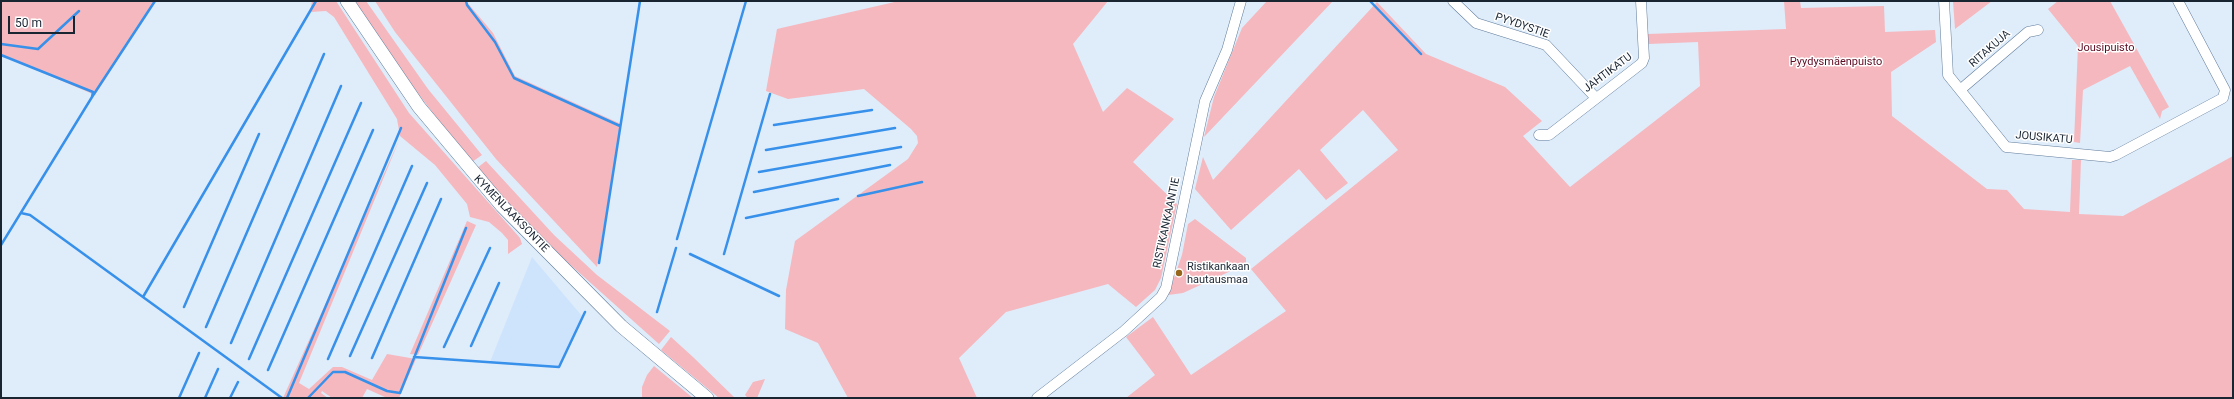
<!DOCTYPE html>
<meta charset="utf-8">
<style>
body{margin:0}
#map{position:relative;width:2234px;height:399px;overflow:hidden;background:#dfecfa;font-family:Roboto,sans-serif}
canvas{display:block}
.frame{position:absolute;inset:0;border:2px solid #1a2532;pointer-events:none}
.scale{position:absolute;left:8px;top:16px;width:67px;height:18px;box-sizing:border-box;border:2px solid #1a2532;border-top:0;padding-left:5px;font-size:12px;line-height:14px;white-space:nowrap;color:#1a2532;-webkit-text-stroke:3px #fff;paint-order:stroke}
</style>
<div id="map">
<canvas width="2234" height="399"></canvas>
<div class="frame"></div>
<div class="scale">50 m</div>
</div>
<script>
const c = document.querySelector('canvas').getContext('2d');
c.lineJoin = 'round';
function paint(path, color) {
  c.fillStyle = color;
  c.fill(path, 'evenodd');
}
function toPath(rows) {
  const path = new Path2D();
  for (const r of rows) {
    path.moveTo(r[0], r[1]);
    for (let i = 2; i < r.length; i += 2) path.lineTo(r[i], r[i + 1]);
  }
  return path;
}
function trace(path, color, width, dash) {
  c.strokeStyle = color;
  c.lineWidth = width;
  c.lineCap = dash ? 'butt' : 'round';
  c.setLineDash(dash || []);
  c.stroke(path);
}
function write(font, color, halo, rows, align = 'center') {
  c.font = font + ' Roboto,sans-serif';
  c.lineWidth = 3;
  c.setLineDash([]);
  c.textBaseline = 'middle';
  c.strokeStyle = halo;
  c.fillStyle = color;
  for (const [text, x, y, turn = 0] of rows) {
    c.save();
    c.translate(x, y);
    c.rotate((+turn || 0) * Math.PI / 180);
    c.textAlign = isNaN(turn) ? turn : align;
    if (halo) c.strokeText(text, 0, 0);
    c.fillText(text, 0, 0);
    c.restore();
  }
}
const built = toPath([
 [532,257,582,316,560,366,490,362]
]);
const green = toPath([
 [1,1,155,1,95,95,1,55],
 [312,1,336,1,409,113,520,238,522,244,508,254,508,240,502,233,489,222,470,217,467,204,435,165,400,136,397,119,334,17,326,11,310,12],
 [355,1,366,1,428,89,482,155,472,162,446,130,414,88],
 [375,1,466,1,493,33,515,76,621,124,597,267,496,159,395,32],
 [899,1,1108,1,1073,44,1103,112,1127,88,1174,119,1133,162,1177,204,1161,278,1155,290,1136,307,1108,284,1006,312,959,358,977,398,848,398,818,343,785,329,786,290,795,241,908,159,918,143,917,136,911,129,864,89,788,99,766,91,777,29],
 [1267,1,1333,1,1204,137,1214,97,1242,28],
 [1784,1,1800,1,1801,8,1884,6,1885,32,1935,30,1936,42,1891,72,1892,116,1987,189,2007,190,2024,209,2070,212,2072,160,2081,160,2079,214,2123,216,2233,156,2233,398,1126,398,1155,375,1126,337,1153,317,1191,375,1286,311,1251,269,1398,150,1363,110,1320,150,1348,183,1326,200,1299,169,1231,230,1195,189,1203,157,1213,180,1377,2,1426,54,1505,87,1542,121,1523,136,1570,187,1700,86,1698,42,1648,44,1648,34,1786,29],
 [1953,1,1992,1,1955,29],
 [2058,1,2110,1,2169,107,2162,111,2160,119,2130,66,2083,90,2080,143,2074,142,2078,46,2048,9],
 [400,138,299,383,309,389,333,367,342,367,372,380,387,354,416,359,399,398,387,398,367,389,362,398,332,398,322,391,321,393,328,398,283,398],
 [486,161,554,235,597,275,670,331,659,344,565,260,492,187,477,168],
 [1195,219,1246,258,1246,264,1183,293,1168,295,1182,255,1188,224],
 [467,221,476,225,418,355,410,354],
 [671,337,693,357,735,398,719,398,661,350],
 [654,366,693,398,642,398,642,387,647,375],
 [765,379,757,398,748,398,745,395,753,382]
]);
const stream = toPath([
 [466,1,467,5,495,42,514,78,620,126],
 [1370,1,1421,54],
 [1,44,38,49,79,11],
 [1,55,93,92,92,97,1,245],
 [92,97,155,1],
 [774,125,872,110],
 [766,150,895,128],
 [759,172,901,147],
 [754,192,890,165],
 [858,196,922,182],
 [21,213,30,215,282,398],
 [746,218,838,199],
 [677,239,746,1],
 [690,254,779,296],
 [724,254,770,94],
 [599,263,640,1],
 [143,297,316,1],
 [184,307,259,134],
 [657,312,676,248],
 [206,327,324,54],
 [231,343,341,86],
 [471,346,499,283],
 [444,347,490,248],
 [350,356,427,183],
 [414,357,559,367,585,312],
 [372,358,441,199],
 [249,359,361,103],
 [328,359,412,166],
 [268,370,373,130],
 [179,398,199,353],
 [205,398,218,369],
 [230,398,238,382],
 [287,398,401,128],
 [308,398,333,372,345,372,387,391,400,393,466,228]
]);
const minor = toPath([
 [1453,1,1476,23,1546,45,1595,97],
 [1944,1,1948,75,2006,147,2110,157,2116,155,2223,98,2225,90,2178,1],
 [1960,90,2028,32,2038,30],
 [1539,135,1549,135,1642,63,1644,58,1641,1],
 [1037,398,1124,331,1161,297,1166,288,1205,101,1227,50,1241,1]
]);
const major = toPath([
 [347,1,419,107,502,206,621,326,707,398]
]);
const markers = [
 [1179,273,4,"#98661a"]
];
const streetNames = [
 ["PYYDYSTIE",1522,26,19],
 ["RITAKUJA",1990,49,-41],
 ["JAHTIKATU",1608,73,-37],
 ["JOUSIKATU",2044,138,5],
 ["KYMENLAAKSONTIE",511,214,46],
 ["RISTIKANKAANTIE",1167,223,-78]
];
const parkNames = [
 ["Jousipuisto",2106,48],
 ["Pyydysmäenpuisto",1836,62]
];
const poiNames = [
 ["Ristikankaan",1187,267],
 ["hautausmaa",1187,280]
];
paint(built, '#cee4fd');
paint(green, '#f5b8be');
trace(stream, '#3790ea', 2.5);
trace(minor, '#607c9b', 11);
trace(major, '#607c9b', 14);
trace(minor, '#fff', 10);
trace(major, '#fff', 13);
for (const [x, y, r, color] of markers) {
  const dot = new Path2D();
  dot.arc(x, y, r, 0, 2 * Math.PI);
  c.fillStyle = color;
  c.fill(dot);
  trace(dot, '#fff', 1.5);
}
write('11px', '#1a2532', '#fff', streetNames);
write('11px', '#5d0b21', '#fff', parkNames);
write('11px', '#1a2532', '#fff', poiNames, 'left');
</script>
